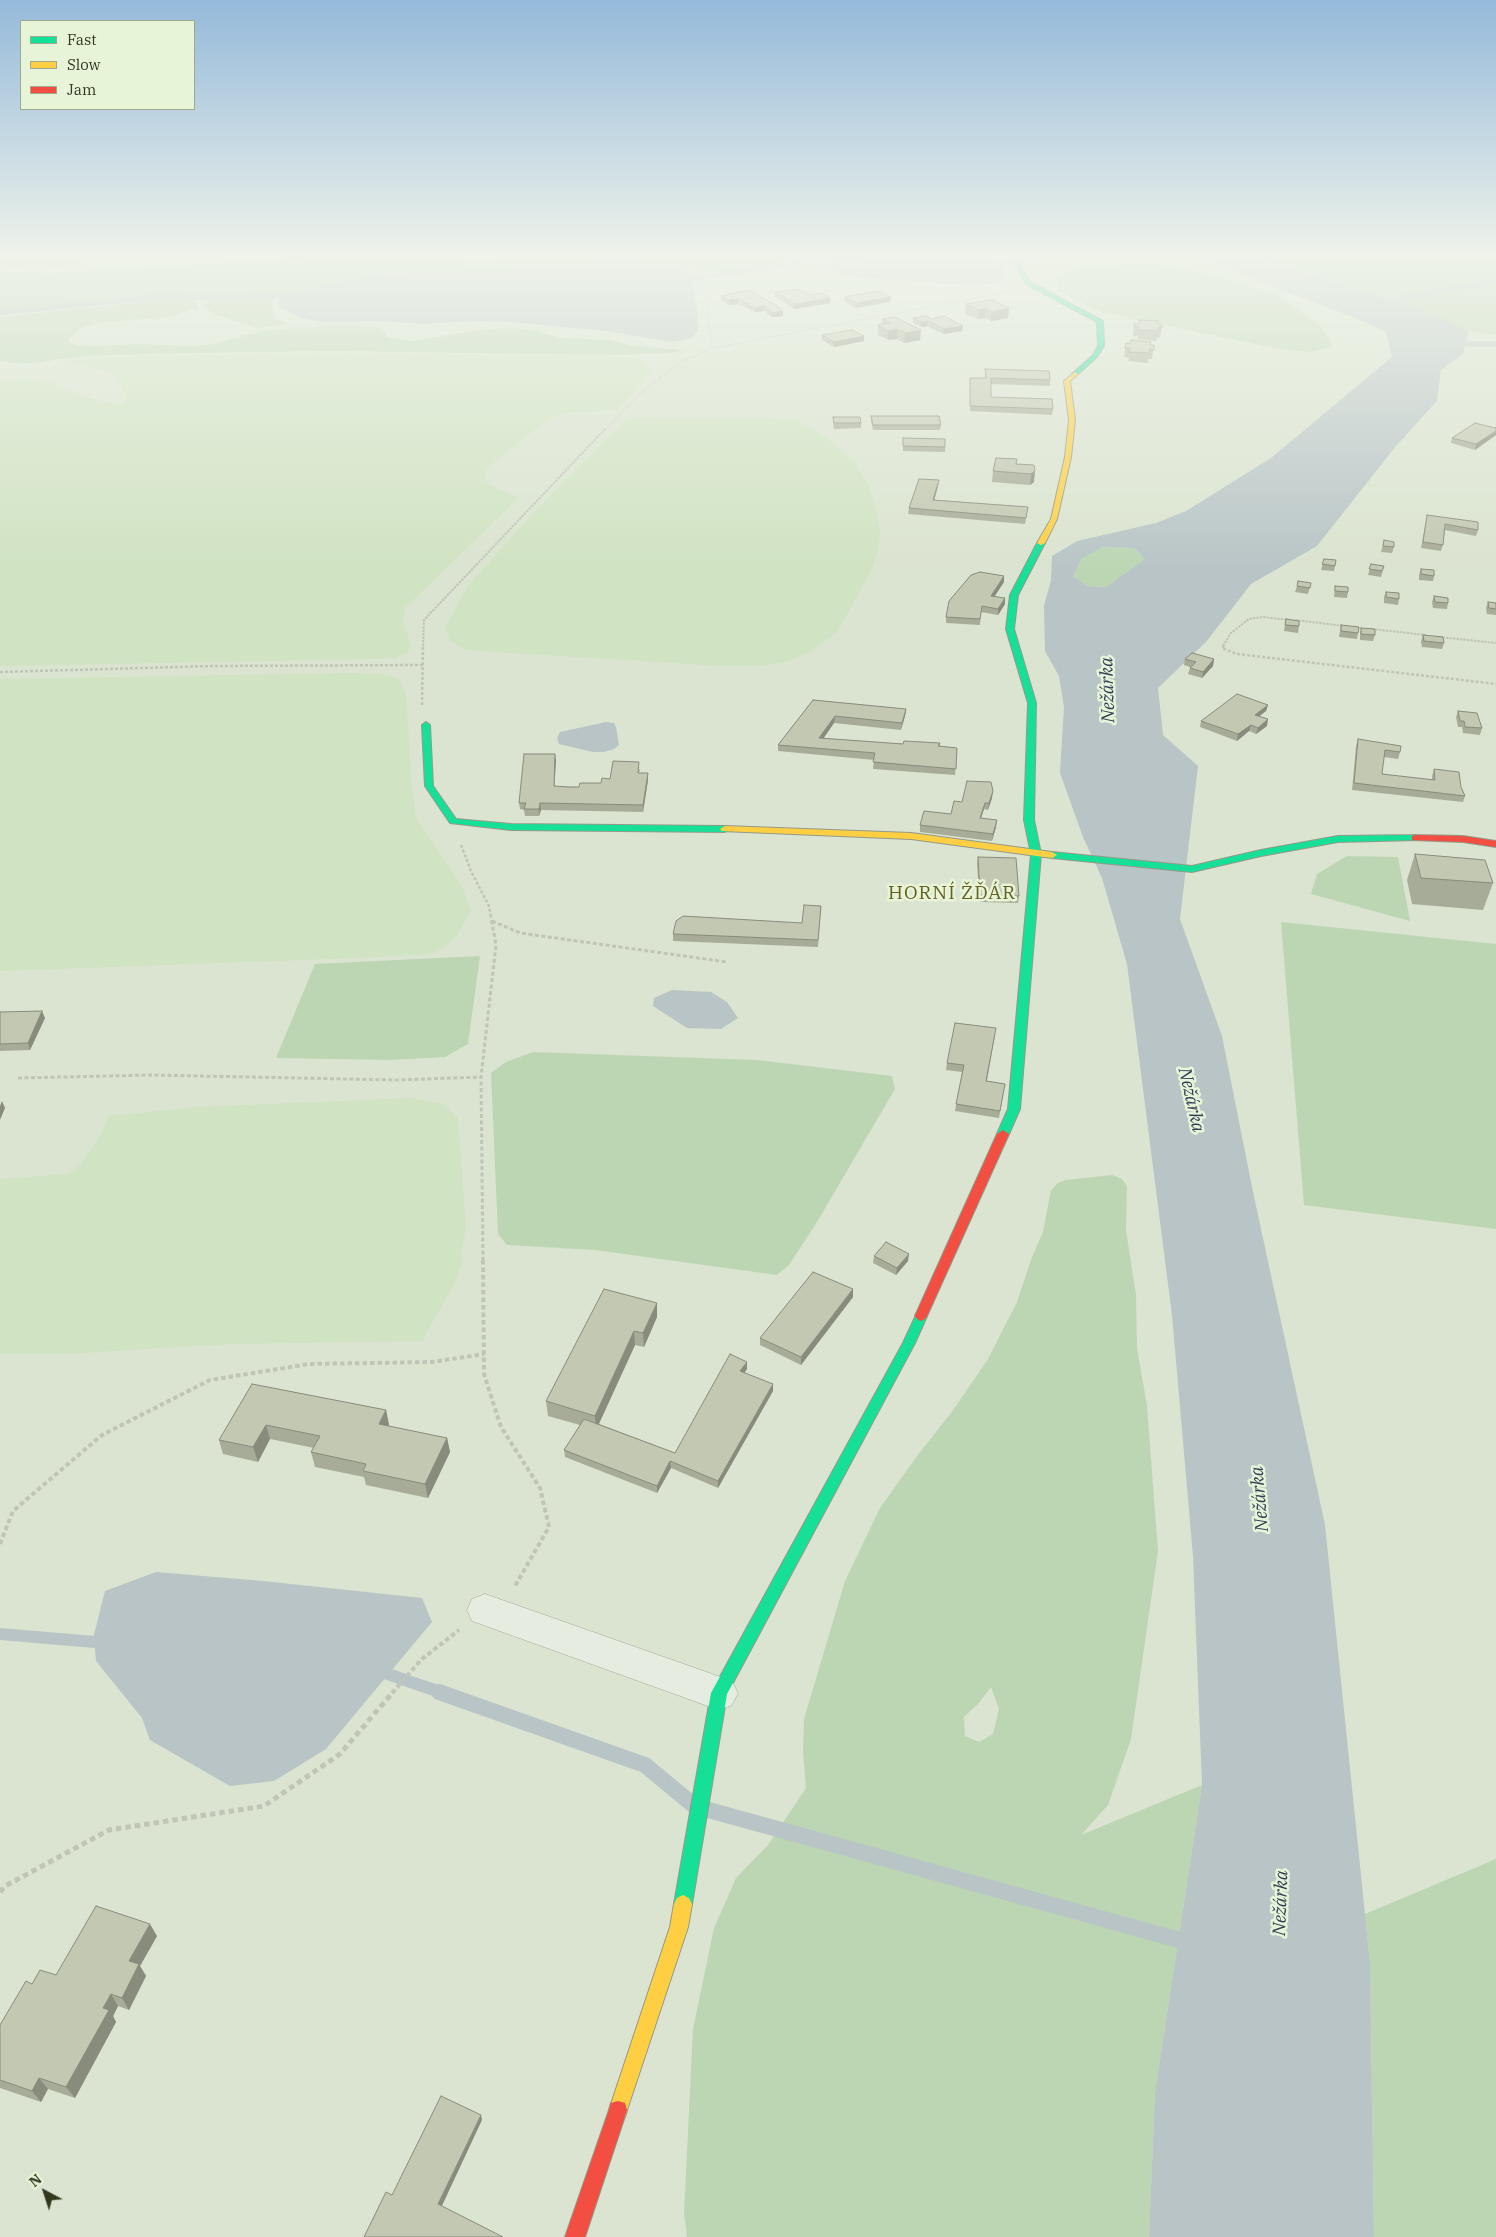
<!DOCTYPE html>
<meta charset="utf-8">
<style>
body{margin:0}
#map{position:relative;width:1496px;height:2237px;overflow:hidden;background:#dbe4d0;font-family:"IBM Plex Serif",serif}
canvas{display:block}
.legend{position:absolute;left:20px;top:20px;width:175px;height:90px;box-sizing:border-box;background:#e7f4d7;border:1px solid #9fa98e;margin:0;padding:6px 9px;list-style:none;font-size:15px;color:#333921}
.legend li{display:flex;align-items:center;gap:10px;height:25px}
.legend b{width:25px;border:1px solid #9fa98e}
.north{position:absolute;left:20px;top:2167px;width:50px;height:50px;-webkit-text-stroke:4px #e7f4d7;paint-order:stroke;rotate:320deg;font-size:14px;font-weight:700;line-height:20px;text-align:center;color:#333921}
.north::after{content:'';display:block;margin:auto;width:18px;height:22px;background:#333921;clip-path:polygon(50% 0,100% 100%,50% 72%,0 100%)}
</style>
<div id="map">
<canvas width="1496" height="2237"></canvas>
<ul class="legend">
<li><b style="height:6px;background:#16e098"></b>Fast</li>
<li><b style="height:6px;background:#ffcf43"></b>Slow</li>
<li><b style="height:6px;background:#f24e42"></b>Jam</li>
</ul>
<div class="north">N</div>
</div>
<script>
const c = document.querySelector('canvas').getContext('2d');
c.lineJoin = 'round';
function paint(path, color) {
  c.fillStyle = color;
  c.fill(path, 'evenodd');
}
function toPath(rows) {
  const path = new Path2D();
  for (const r of rows) {
    path.moveTo(r[0], r[1]);
    for (let i = 2; i < r.length; i += 2) path.lineTo(r[i], r[i + 1]);
  }
  return path;
}
function trace(path, color, width, dash) {
  c.strokeStyle = color;
  c.lineWidth = width;
  c.lineCap = dash ? 'butt' : 'round';
  c.setLineDash(dash || []);
  c.stroke(path);
}
function write(font, color, halo, rows, align = 'center') {
  c.font = font + ' "IBM Plex Serif",serif';
  c.lineWidth = 5;
  c.setLineDash([]);
  c.textBaseline = 'middle';
  c.strokeStyle = halo;
  c.fillStyle = color;
  for (const [text, x, y, turn = 0] of rows) {
    c.save();
    c.translate(x, y);
    c.rotate((+turn || 0) * Math.PI / 180);
    c.textAlign = isNaN(turn) ? turn : align;
    if (halo) c.strokeText(text, 0, 0);
    c.fillText(text, 0, 0);
    c.restore();
  }
}
const farmland = toPath([
 [302,353,606,355,637,358,647,363,652,372,616,411,572,412,556,416,544,422,485,470,485,477,489,484,518,498,405,608,403,620,411,647,406,653,395,658,377,659,0,666,0,381,30,379,46,381,97,400,118,404,125,403,126,398,115,374,72,364,66,361,127,356],
 [643,417,766,418,795,420,812,428,829,439,856,464,870,487,880,530,879,547,871,570,838,631,810,652,783,663,752,666,723,666,479,651,463,649,450,640,445,628,468,586,532,514,621,425,632,419],
 [349,673,381,674,398,678,406,694,412,788,416,818,462,886,471,911,458,934,446,946,433,954,358,958,0,971,0,679],
 [413,1098,443,1104,458,1118,466,1228,461,1254,462,1264,454,1284,422,1341,231,1344,65,1354,0,1354,0,1179,69,1174,82,1163,100,1136,109,1116,197,1107]
]);
const green = toPath([
 [0,257,108,257,76,265,39,270,0,266],
 [300,257,810,257,723,273,631,263,383,279,271,297,274,318,288,324,258,328,216,315,201,305,208,303,206,300,194,298,177,298,197,301,198,308,170,317,97,323,81,328,66,341,76,345,93,346,138,344,192,346,213,344,262,331,337,325,374,326,384,330,386,337,410,341,489,329,510,328,527,329,562,338,611,340,629,345,682,350,671,353,617,355,332,351,193,353,83,356,23,364,0,361,0,317,167,299,0,313,0,273,47,273],
 [1265,257,1496,257,1496,335,1469,331,1426,310,1316,276],
 [1133,263,1153,263,1211,274,1280,296,1320,326,1332,344,1331,347,1312,352,1279,349,1101,312,1059,291,1057,286,1058,278,1079,266],
 [1103,547,1134,548,1145,559,1106,587,1088,586,1073,577,1081,559],
 [1347,856,1398,857,1410,921,1311,894,1317,874],
 [1281,922,1496,944,1496,1229,1304,1205],
 [480,956,468,1044,445,1057,392,1060,276,1058,315,964],
 [533,1052,757,1060,892,1076,895,1089,817,1222,789,1265,777,1275,595,1250,507,1245,498,1234,491,1073,506,1062],
 [1112,1175,1122,1179,1127,1186,1126,1230,1136,1295,1137,1348,1147,1406,1158,1551,1131,1739,1108,1805,1081,1835,1202,1785,1155,2092,1149,2237,687,2237,684,2213,693,2029,714,1928,736,1878,768,1845,806,1788,803,1752,804,1719,845,1581,880,1508,917,1456,951,1413,988,1359,1017,1302,1032,1257,1043,1232,1051,1190,1058,1183,1066,1180],
 [991,1687,999,1709,993,1734,979,1742,965,1736,964,1717,978,1704],
 [1496,1859,1496,2237,1374,2237,1370,1963,1365,1914]
]);
const water = toPath([
 [862,257,994,257,1000,263,1005,275,1004,280,995,284,964,285,854,277,843,275,830,268,832,263],
 [1197,257,1265,257,1316,276,1426,310,1469,331,1463,354,1441,370,1437,401,1396,446,1317,546,1251,584,1206,642,1158,688,1163,735,1198,766,1180,919,1222,1036,1253,1192,1325,1525,1370,1963,1374,2237,1149,2237,1155,2092,1202,1785,1193,1556,1172,1315,1127,964,1102,878,1083,837,1060,773,1064,707,1059,676,1045,651,1044,606,1051,580,1052,556,1077,541,1156,523,1186,511,1271,458,1392,357,1386,332,1355,318],
 [1103,547,1134,548,1145,559,1106,587,1088,586,1073,577,1081,559],
 [615,260,669,264,684,269,691,278,697,308,698,330,693,338,671,342,606,331,510,322,474,321,424,324,380,321,322,322,301,318,279,307,279,300,283,295,355,279,392,275,506,270],
 [606,722,614,723,616,727,619,745,614,749,604,752,593,752,559,744,557,738,560,732],
 [672,990,711,992,727,1002,738,1018,721,1029,687,1028,653,1006,654,998],
 [156,1572,263,1581,422,1598,432,1622,326,1749,274,1781,230,1786,150,1740,142,1718,96,1661,94,1635,105,1591]
]);
const streamFar2 = toPath([
 [988,263,1073,257],
 [677,278,704,277,814,260,856,260],
 [1381,302,1496,281],
 [0,313,157,297,234,298,296,295],
 [1452,344,1496,344]
]);
const streamFar1 = toPath([
 [0,1634,106,1643],
 [376,1670,443,1693]
]);
const stream = toPath([
 [439,1692,645,1765,692,1804],
 [705,1809,1190,1943]
]);
const pathFar5 = toPath([
 [693,257,706,296,712,348],
 [605,430,641,392,681,362,712,348,1010,292]
]);
const pathFar4 = toPath([
 [1295,620,1344,626],
 [1372,629,1426,635],
 [1439,637,1496,643],
 [423,646,424,620,606,428],
 [1223,646,1231,633,1249,619,1263,617,1289,620]
]);
const pathFar3 = toPath([
 [1224,645,1222,648,1237,654,1496,684],
 [0,672,213,666,423,665],
 [422,705,423,645],
 [461,845,471,871,489,906,491,918]
]);
const pathFar2 = toPath([
 [492,921,520,933,727,962],
 [18,1078,151,1075,397,1080,481,1077],
 [483,1261,481,1077,496,945,491,917]
]);
const pathFar1 = toPath([
 [483,1260,484,1374,501,1427,540,1488,549,1527,515,1586],
 [0,1544,13,1511,102,1435,210,1380,309,1364,432,1362,484,1354],
 [392,1693,422,1659,459,1630]
]);
const path = toPath([
 [0,1892,5,1886,109,1830,264,1806,340,1754,393,1692]
]);
const street = toPath([
 [459,257,501,257,495,261,465,261,459,257],
 [485,1594,732,1681,738,1693,732,1705,719,1710,472,1621,467,1610,472,1599,485,1594]
]);
const fast = toPath([
 [1012,257,1017,257,1030,282,1103,321,1104,346,1097,357,1077,375,1072,374,1093,355,1098,346,1097,322,1026,284,1012,257],
 [1041,541,1045,543,1018,595,1014,629,1036,703,1034,820,1041,854,1020,1109,1009,1134,1003,1138,997,1134,1008,1109,1031,854,1024,820,1028,703,1006,629,1010,595,1037,543,1041,541],
 [426,722,430,725,433,786,456,819,511,824,725,826,730,829,725,832,511,830,450,823,425,786,422,725,426,722],
 [1415,835,1418,836,1418,840,1338,842,1261,856,1192,872,1052,858,1047,855,1052,852,1192,866,1261,850,1338,836,1415,835],
 [921,1311,925,1313,927,1316,915,1343,727,1694,692,1904,689,1910,683,1913,677,1910,674,1904,711,1693,903,1343,917,1313,921,1311]
]);
const slow = toPath([
 [1075,372,1078,374,1070,381,1075,420,1071,457,1057,519,1045,543,1041,545,1037,543,1051,519,1065,457,1069,420,1064,381,1075,372],
 [725,826,911,833,1052,852,1057,855,1052,858,911,839,722,831,720,829,725,826],
 [683,1895,689,1898,692,1904,688,1927,627,2110,625,2117,618,2119,611,2117,609,2110,670,1927,674,1904,677,1898,683,1895]
]);
const jam = toPath([
 [1415,835,1463,836,1496,841,1496,847,1463,842,1412,840,1412,836,1415,835],
 [1003,1130,1009,1134,927,1316,925,1319,921,1321,917,1319,915,1316,997,1134,1003,1130],
 [618,2101,625,2103,627,2110,585,2237,565,2237,609,2110,611,2103,618,2101]
]);
const wall = toPath([
 [748,290,783,316,772,317,764,311,755,312,738,304,729,305,721,300,721,296],
 [775,292,830,298,830,303,794,309,775,297],
 [844,297,891,297,890,302,855,308,844,301],
 [992,300,1008,318,991,321,985,318,978,319,965,314,966,304],
 [913,318,932,319,963,326,962,331,943,334,927,326,921,327,913,323],
 [882,319,920,340,904,343,897,339,888,340,878,335,878,325,882,324],
 [1134,323,1162,325,1160,338,1157,338,1156,341,1137,339,1138,336,1133,336],
 [822,335,864,341,834,347,822,340],
 [1126,343,1154,345,1152,359,1148,359,1148,363,1128,361,1129,358,1124,357],
 [985,369,1050,380,1050,386,991,384,991,397,1053,409,1052,415,970,411,970,383,985,378],
 [871,416,941,425,940,430,873,430,871,421],
 [833,417,861,423,861,428,834,429,833,423],
 [1496,427,1496,435,1475,450,1451,443,1452,438],
 [903,438,945,447,945,452,903,451],
 [1016,464,1034,465,1034,482,1030,485,992,482,993,471],
 [938,486,934,500,1027,513,1025,524,908,514,909,508],
 [1427,515,1478,530,1476,536,1445,530,1443,545,1441,551,1421,548],
 [1384,540,1394,547,1392,553,1381,552],
 [1324,559,1336,560,1334,571,1321,570],
 [1371,564,1384,566,1381,577,1368,575],
 [1421,569,1434,576,1433,581,1419,580,1419,575],
 [1004,582,994,596,1005,604,998,615,981,612,980,625,946,623,946,617],
 [1311,583,1308,594,1295,592,1297,586],
 [1335,586,1348,592,1347,598,1334,597],
 [1386,592,1399,599,1398,605,1384,603,1384,597],
 [1434,596,1448,603,1447,609,1433,608,1432,602],
 [1488,602,1496,603,1496,615,1487,614,1486,608],
 [1286,619,1299,626,1298,633,1284,631],
 [1341,625,1358,633,1357,639,1339,637],
 [1361,628,1375,635,1373,641,1360,640,1360,634],
 [1423,635,1444,643,1442,649,1422,647,1421,641],
 [1185,659,1214,659,1213,666,1202,678,1188,674,1190,668,1190,667,1184,665],
 [813,700,906,709,905,716,901,730,834,723,823,738,903,744,940,743,940,747,957,748,955,775,873,769,874,760,778,751,778,745],
 [1268,705,1266,711,1259,716,1267,726,1256,734,1249,731,1237,741,1200,727,1201,721],
 [1458,711,1482,728,1480,735,1463,733,1462,727,1458,727,1456,717],
 [1358,739,1400,752,1398,759,1384,757,1382,774,1432,780,1432,776,1434,769,1461,787,1465,796,1463,802,1352,790,1356,746],
 [556,760,554,786,579,787,601,783,610,779,640,769,639,773,648,780,643,812,541,810,539,816,525,816,524,810,520,809,519,803],
 [992,798,988,810,984,809,981,818,996,827,992,841,920,832,920,825,951,814,962,802],
 [1415,854,1493,883,1483,910,1412,904,1407,880],
 [978,857,1019,896,1018,903,980,902,977,864],
 [821,906,818,947,673,941,673,934,802,923],
 [0,1012,45,1018,30,1050,0,1051],
 [995,1035,987,1081,1005,1084,999,1118,955,1111,962,1072,946,1070,947,1063],
 [874,1256,908,1261,896,1275,873,1263],
 [853,1289,853,1297,801,1365,760,1345,760,1338],
 [657,1303,657,1317,644,1347,635,1345,599,1424,675,1453,747,1369,744,1372,773,1391,718,1488,671,1468,657,1493,565,1457,564,1450,580,1425,548,1416,546,1401],
 [252,1384,386,1410,389,1425,388,1426,447,1438,450,1452,428,1498,366,1485,364,1477,315,1467,311,1452,314,1448,270,1439,258,1462,223,1454,219,1440],
 [157,1936,140,1966,146,1976,129,2010,118,2006,113,2016,116,2022,75,2098,48,2089,41,2102,0,2088,0,2025,32,1984,56,1975]
]);
const shadedWall = toPath([
 [891,297,890,302,855,308,856,303],
 [830,298,830,303,794,309,795,304],
 [738,299,738,304,729,305,729,300],
 [764,306,764,311,755,312,755,308],
 [985,308,985,318,978,319,979,310],
 [1009,308,1008,318,991,321,992,312],
 [783,311,783,316,772,317,772,313],
 [928,321,927,326,921,327,921,322],
 [963,326,962,331,943,334,944,329],
 [897,329,897,339,888,340,888,331],
 [921,330,920,340,904,343,905,333],
 [864,336,864,341,834,347,834,342],
 [1496,431,1496,435,1475,450,1476,444],
 [1035,471,1034,482,1030,485,1031,474],
 [939,480,938,486,933,505,933,500],
 [1004,576,1004,582,991,602,991,596],
 [1005,598,1005,604,998,615,998,609],
 [1214,659,1213,666,1202,678,1203,672],
 [1268,705,1266,711,1253,721,1255,715],
 [906,709,905,716,901,730,902,723],
 [835,716,834,723,819,745,819,738],
 [1268,719,1267,726,1256,734,1258,728],
 [1251,725,1249,731,1237,741,1238,734],
 [555,754,556,760,554,792,554,786],
 [648,773,648,780,643,812,643,805],
 [993,791,992,798,988,810,989,803],
 [540,803,541,810,539,816,539,809],
 [985,803,984,809,979,824,980,818],
 [997,820,996,827,992,841,993,834],
 [42,1011,45,1018,30,1050,28,1043],
 [2,1101,5,1108,0,1120,0,1106],
 [909,1254,908,1261,896,1275,897,1268],
 [853,1289,853,1297,801,1365,801,1357],
 [657,1303,657,1317,644,1347,643,1333],
 [634,1331,635,1345,596,1430,595,1416],
 [747,1362,747,1369,741,1378,740,1371],
 [773,1384,773,1391,718,1488,718,1481],
 [386,1410,389,1425,382,1438,379,1424],
 [266,1425,270,1439,258,1462,253,1447],
 [447,1438,450,1452,428,1498,425,1484],
 [670,1461,671,1468,657,1493,657,1486],
 [150,1924,157,1936,140,1966,146,1976,129,2010,122,1998,129,1961],
 [111,1994,118,2006,113,2016,116,2022,75,2098,66,2087,103,2008],
 [39,2078,48,2089,41,2102,32,2091],
 [481,2115,482,2120,440,2210,438,2204]
]);
const building = toPath([
 [797,289,809,295,821,293,830,298,795,304,775,292,797,289],
 [748,290,774,304,783,311,772,313,764,306,755,308,738,299,729,300,721,296,748,290],
 [879,291,891,297,856,303,844,297,879,291],
 [992,300,1009,308,992,312,985,308,979,310,966,304,992,300],
 [926,316,932,319,944,316,963,326,944,329,928,321,921,322,913,318,926,316],
 [895,317,921,330,905,333,897,329,888,331,878,325,890,323,882,319,895,317],
 [1139,320,1158,321,1158,324,1162,325,1162,328,1158,328,1158,331,1139,330,1139,327,1134,326,1134,323,1139,324,1139,320],
 [852,330,864,336,834,342,822,335,852,330],
 [1131,340,1151,342,1150,345,1154,345,1154,350,1150,349,1149,353,1129,352,1130,348,1125,348,1126,343,1130,344,1131,340],
 [985,369,1049,371,1050,380,991,378,991,397,1052,399,1053,409,970,406,970,378,986,378,985,369],
 [871,416,939,416,941,425,873,425,871,416],
 [833,417,860,417,861,423,834,423,833,417],
 [1475,423,1495,428,1496,427,1496,431,1476,444,1452,438,1475,423],
 [903,438,945,439,945,447,903,446,903,438],
 [996,458,1017,459,1016,464,1034,465,1035,471,1031,474,993,471,996,458],
 [919,479,939,480,933,500,1028,507,1026,518,909,508,919,479],
 [1427,515,1478,522,1478,530,1445,524,1443,545,1423,542,1427,515],
 [1384,540,1394,542,1394,547,1383,546,1384,540],
 [1324,559,1336,560,1335,566,1322,564,1324,559],
 [1371,564,1384,566,1382,571,1369,569,1371,564],
 [1421,569,1434,570,1434,576,1421,574,1421,569],
 [980,572,1004,576,991,596,1005,598,998,609,982,606,980,619,946,617,949,601,971,575,980,572],
 [1298,581,1311,583,1310,588,1297,586,1298,581],
 [1335,586,1348,587,1348,592,1335,591,1335,586],
 [1386,592,1399,593,1399,599,1386,597,1386,592],
 [1434,596,1448,598,1448,603,1435,602,1434,596],
 [1488,602,1496,603,1496,609,1489,608,1488,602],
 [1286,619,1299,621,1299,626,1285,625,1286,619],
 [1341,625,1359,627,1358,633,1341,631,1341,625],
 [1361,628,1375,629,1375,635,1361,634,1361,628],
 [1423,635,1443,637,1444,643,1424,641,1423,635],
 [1192,653,1214,659,1203,672,1190,668,1196,662,1185,659,1192,653],
 [1237,694,1268,705,1255,715,1268,719,1258,728,1251,725,1238,734,1201,721,1237,694],
 [813,700,906,709,902,723,835,716,819,738,903,744,904,741,940,743,938,746,957,748,956,769,873,762,875,753,778,745,813,700],
 [1458,711,1477,713,1482,728,1465,727,1464,721,1460,721,1458,711],
 [1358,739,1401,746,1400,752,1385,750,1382,774,1435,780,1434,769,1459,772,1461,787,1465,796,1354,783,1358,739],
 [524,754,555,754,554,786,568,787,579,787,580,783,601,783,602,778,610,779,613,761,639,762,638,773,648,773,643,805,540,803,539,809,524,809,526,803,519,803,524,754],
 [967,781,991,782,993,791,989,803,985,803,980,818,997,820,993,834,920,825,924,811,951,814,954,801,962,802,967,781],
 [1415,854,1485,860,1493,883,1421,878,1415,854],
 [978,857,1016,858,1019,896,980,895,978,857],
 [804,905,821,906,818,940,673,934,676,921,683,916,802,923,804,905],
 [42,1011,28,1043,0,1044,0,1012,42,1011],
 [955,1023,996,1028,986,1081,1005,1084,1000,1111,956,1104,964,1065,947,1063,955,1023],
 [886,1242,909,1254,897,1268,874,1256,886,1242],
 [813,1272,853,1289,801,1357,760,1338,813,1272],
 [604,1289,657,1303,643,1333,634,1331,595,1416,546,1401,604,1289],
 [730,1354,747,1362,740,1371,773,1384,718,1481,670,1461,657,1486,564,1450,584,1419,675,1453,730,1354],
 [252,1384,386,1410,379,1424,447,1438,425,1484,363,1471,366,1464,311,1452,320,1436,266,1425,253,1447,219,1440,252,1384],
 [96,1906,150,1924,129,1961,139,1964,122,1998,111,1994,103,2008,109,2010,66,2087,39,2078,32,2091,0,2080,0,2025,26,1981,32,1984,40,1970,56,1975,96,1906],
 [441,2096,481,2115,438,2204,503,2237,364,2237,386,2192,392,2195,441,2096]
]);
const waterNames = [
 ["Nežárka",1108,690,-92],
 ["Nežárka",1191,1100,77],
 ["Nežárka",1260,1499,-95],
 ["Nežárka",1281,1903,-88]
];
const quarterNames = [
 ["HORNÍ ŽĎÁR",952,894]
];
paint(farmland, '#d0e3c2');
paint(green, '#bcd6b3');
paint(water, '#b8c4c6');
trace(streamFar2, '#b8c4c6', 5);
trace(streamFar1, '#b8c4c6', 12);
trace(stream, '#b8c4c6', 16);
trace(street, '#a3aa99', 1);
trace(fast, '#949a88', 2);
trace(slow, '#949a88', 2);
trace(jam, '#949a88', 2);
trace(pathFar5, '#c0c5b8', 1, [2, 1]);
trace(pathFar4, '#c0c5b8', 2, [2.5, 1]);
trace(pathFar3, '#c0c5b8', 2.5, [3, 2]);
trace(pathFar2, '#c0c5b8', 3, [4, 2.5]);
trace(pathFar1, '#c0c5b8', 4, [4.5, 3]);
trace(path, '#c0c5b8', 5, [5.5, 4]);
paint(street, '#e7ece1');
paint(fast, '#16e098');
paint(slow, '#ffcf43');
paint(jam, '#f24e42');
paint(wall, '#a7ac98');
paint(shadedWall, '#888c7c');
paint(building, '#c2c8b1');
trace(building, '#888c7c', 1);
const sky = c.createLinearGradient(0, 0, 0, 570);
sky.addColorStop(0, '#95bada');
sky.addColorStop(0.45, '#eff3ea');
sky.addColorStop(1, '#eff3ea00');
c.fillStyle = sky;
c.fillRect(0, 0, 1496, 570);
write('italic 18px', '#313d58', '#e7f4d7', waterNames);
c.letterSpacing = '1px';
write('19px', '#636122', '#e7f4d7', quarterNames);
c.letterSpacing = '0px';
</script>
